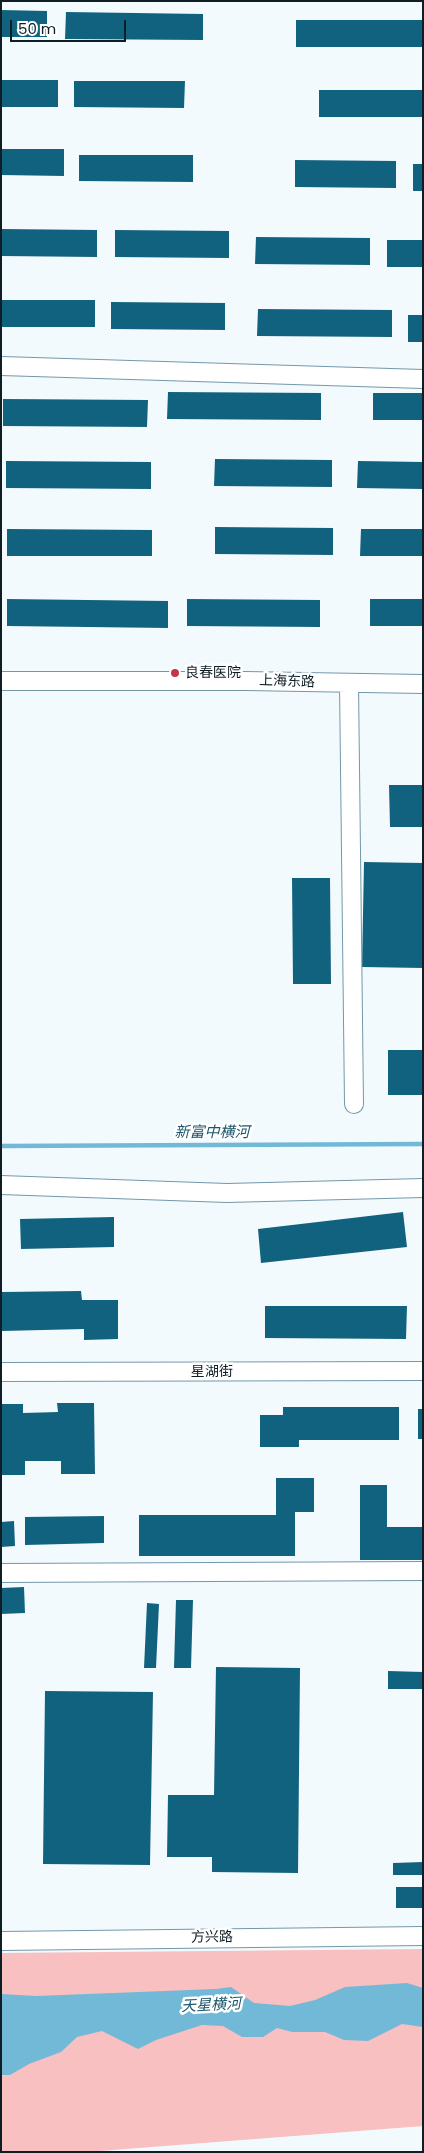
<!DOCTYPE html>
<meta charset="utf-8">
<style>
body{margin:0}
#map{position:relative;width:424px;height:2153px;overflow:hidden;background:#f2fafe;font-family:Poppins,sans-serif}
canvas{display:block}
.frame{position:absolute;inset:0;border:2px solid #0f1e25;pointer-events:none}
.scale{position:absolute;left:10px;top:20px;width:116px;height:22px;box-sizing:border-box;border:2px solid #0f1e25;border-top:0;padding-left:6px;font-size:15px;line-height:18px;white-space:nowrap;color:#0f1e25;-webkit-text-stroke:4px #fff;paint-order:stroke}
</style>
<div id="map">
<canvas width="424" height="2153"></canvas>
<div class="frame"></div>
<div class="scale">50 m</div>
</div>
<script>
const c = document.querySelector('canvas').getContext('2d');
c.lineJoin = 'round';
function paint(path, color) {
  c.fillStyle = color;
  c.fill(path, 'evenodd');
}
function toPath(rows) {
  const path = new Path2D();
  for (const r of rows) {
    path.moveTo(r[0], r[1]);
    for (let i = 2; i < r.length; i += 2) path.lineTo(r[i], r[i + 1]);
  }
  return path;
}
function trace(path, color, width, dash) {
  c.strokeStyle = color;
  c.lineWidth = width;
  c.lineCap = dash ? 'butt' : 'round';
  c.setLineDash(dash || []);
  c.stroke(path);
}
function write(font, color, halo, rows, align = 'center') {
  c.font = font + ' Poppins,"Noto Sans SC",sans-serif';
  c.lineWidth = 5;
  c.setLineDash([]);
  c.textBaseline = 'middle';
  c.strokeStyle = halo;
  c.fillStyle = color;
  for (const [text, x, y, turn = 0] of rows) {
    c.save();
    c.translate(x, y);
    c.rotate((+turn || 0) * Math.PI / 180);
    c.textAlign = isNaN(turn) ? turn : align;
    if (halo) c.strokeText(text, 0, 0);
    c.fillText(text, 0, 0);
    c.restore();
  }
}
const green = toPath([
 [423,1949,423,2126,87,2152,1,2152,1,1953]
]);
const water = toPath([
 [407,1983,423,1988,423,2027,402,2024,368,2041,344,2040,325,2032,292,2032,277,2028,263,2037,242,2037,223,2026,202,2025,156,2040,138,2049,102,2031,77,2037,61,2052,29,2064,10,2075,1,2075,1,1994,36,1996,216,1989,231,1987,254,2003,290,2006,315,2000,345,1987]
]);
const stream = toPath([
 [1,1146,423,1144]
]);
const building = toPath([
 [1,10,47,11,47,37,1,37],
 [66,12,203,14,203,40,65,39],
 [296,20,423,20,423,47,296,47],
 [1,80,58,80,58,107,1,107],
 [74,81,185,81,184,108,74,107],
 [319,90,423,90,423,117,319,117],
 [1,149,64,149,64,176,1,175],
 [79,155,193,155,193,182,79,181],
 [295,160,396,161,396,188,295,187],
 [413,164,423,164,423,191,413,191],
 [1,229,97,230,97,257,1,256],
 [115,230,229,231,229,258,115,257],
 [256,237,370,238,370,265,255,264],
 [387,240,423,240,423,267,387,267],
 [1,300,95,300,95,327,1,327],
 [111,302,225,303,225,330,111,329],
 [258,309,392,310,392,337,257,336],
 [408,315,423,315,423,342,408,342],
 [168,392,321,393,321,420,167,419],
 [373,393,423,393,423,420,373,420],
 [3,399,148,400,147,427,3,426],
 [215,459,332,460,332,487,214,486],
 [6,461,151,462,151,489,6,488],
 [358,461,423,462,423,489,357,488],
 [215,527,333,528,333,555,215,554],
 [7,529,152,530,152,556,7,556],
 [361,529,423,529,423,556,360,556],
 [7,599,168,601,168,628,7,626],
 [187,599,320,600,320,627,187,626],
 [370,599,423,599,423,626,370,626],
 [389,785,423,785,423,827,390,827],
 [364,862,423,863,423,968,362,967],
 [292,878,330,878,331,984,293,984],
 [388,1050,423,1050,423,1095,388,1095],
 [403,1212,407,1247,261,1263,258,1229],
 [114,1217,114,1247,21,1249,20,1219],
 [81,1291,82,1300,118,1300,118,1339,84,1340,84,1329,2,1331,2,1292],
 [265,1306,407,1306,406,1339,265,1338],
 [57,1403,94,1403,95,1474,61,1474,61,1461,25,1461,25,1475,1,1475,1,1404,23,1404,23,1413,58,1412],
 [283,1407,399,1407,399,1440,299,1440,299,1447,260,1447,260,1415,283,1415],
 [418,1409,423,1409,423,1439,418,1439],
 [276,1478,314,1478,314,1512,295,1512,295,1556,139,1556,139,1515,276,1515],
 [360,1485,387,1485,387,1527,423,1527,423,1560,360,1560],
 [104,1516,104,1543,25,1545,25,1517],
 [14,1521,15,1546,1,1547,1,1522],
 [24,1587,25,1613,1,1614,1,1588],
 [176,1600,193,1600,191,1668,174,1668],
 [147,1603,159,1604,156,1668,144,1668],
 [216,1667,300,1668,298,1873,212,1872,212,1857,167,1857,168,1795,214,1795],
 [388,1671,423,1672,423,1689,388,1689],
 [45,1691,153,1692,150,1865,43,1864],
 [423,1862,423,1875,393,1875,393,1863],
 [396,1887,423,1887,423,1908,396,1908]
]);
const minor = toPath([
 [1,366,423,379],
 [1,681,245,681,423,684],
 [349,684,354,1104],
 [1,1185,227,1193,423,1188],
 [1,1372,423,1371],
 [1,1573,423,1571],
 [1,1941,423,1936]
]);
const markers = [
 [175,673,5,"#c53549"]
];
const poiNames = [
 ["良春医院",185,673]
];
const streetNames = [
 ["上海东路",287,682,2],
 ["星湖街",212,1372],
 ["方兴路",212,1938,-1]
];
const waterNames = [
 ["新富中横河",212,1133],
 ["天星横河",211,2006,-3]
];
paint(green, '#f8c0c0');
paint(water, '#72b9d8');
trace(stream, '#72b9d8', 4.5);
paint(building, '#11627e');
trace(minor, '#7398a9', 20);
trace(minor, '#fff', 18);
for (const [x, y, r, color] of markers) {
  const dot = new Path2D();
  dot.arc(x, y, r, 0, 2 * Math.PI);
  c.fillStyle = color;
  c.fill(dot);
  trace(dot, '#fff', 2);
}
write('14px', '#0f1e25', '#fff', poiNames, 'left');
write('14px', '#0f1e25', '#fff', streetNames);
write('italic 15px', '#1c556b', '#fff', waterNames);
</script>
